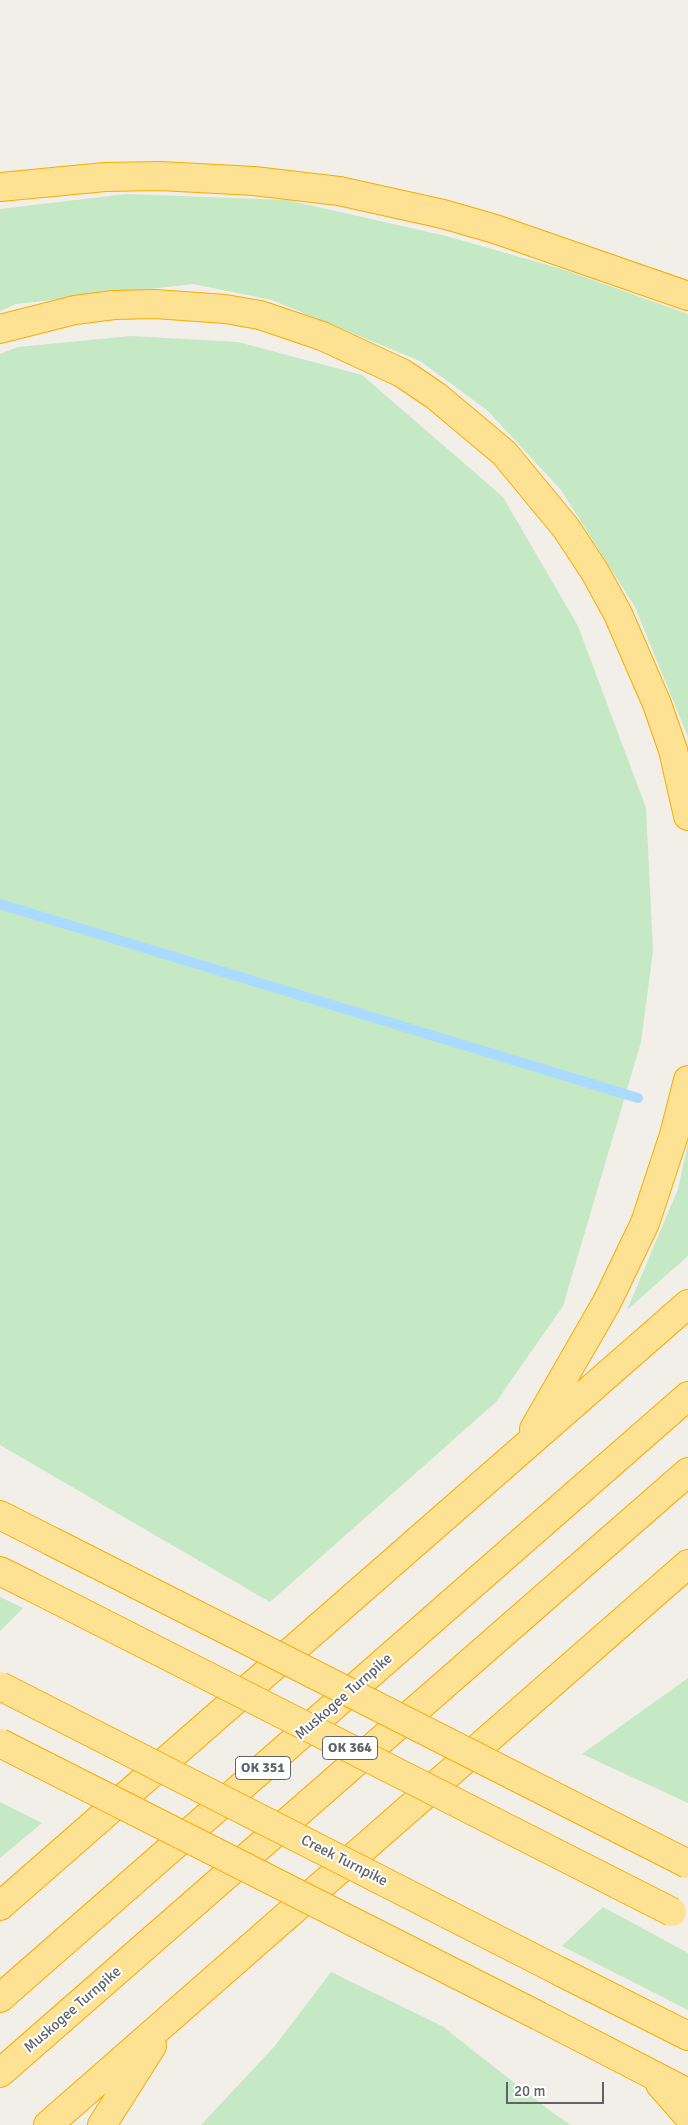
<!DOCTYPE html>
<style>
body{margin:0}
#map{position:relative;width:688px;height:2125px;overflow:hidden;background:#f1efe8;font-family:Signika,sans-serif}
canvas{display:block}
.scale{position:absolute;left:506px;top:2082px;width:98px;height:22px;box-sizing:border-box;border:2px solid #5f6368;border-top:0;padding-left:6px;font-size:15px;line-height:18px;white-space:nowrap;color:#5f6368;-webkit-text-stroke:4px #fff;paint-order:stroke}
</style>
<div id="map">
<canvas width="688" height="2125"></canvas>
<div class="scale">20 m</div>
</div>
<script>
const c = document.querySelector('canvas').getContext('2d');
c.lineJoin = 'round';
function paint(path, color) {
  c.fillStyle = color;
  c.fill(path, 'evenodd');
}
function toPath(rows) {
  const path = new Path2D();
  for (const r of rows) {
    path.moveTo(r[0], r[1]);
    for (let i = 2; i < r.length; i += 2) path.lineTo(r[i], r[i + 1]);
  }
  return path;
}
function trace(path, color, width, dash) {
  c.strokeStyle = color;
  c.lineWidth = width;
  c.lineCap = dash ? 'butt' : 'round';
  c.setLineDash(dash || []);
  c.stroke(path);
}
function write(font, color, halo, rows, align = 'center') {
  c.font = font + ' Signika,sans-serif';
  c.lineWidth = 4;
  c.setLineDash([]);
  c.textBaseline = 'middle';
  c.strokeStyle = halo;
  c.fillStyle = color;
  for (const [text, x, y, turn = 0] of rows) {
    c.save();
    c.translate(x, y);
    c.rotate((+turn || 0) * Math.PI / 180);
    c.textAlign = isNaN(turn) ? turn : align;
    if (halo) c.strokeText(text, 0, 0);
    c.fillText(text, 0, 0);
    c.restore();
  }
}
const green = toPath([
 [126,194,287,200,446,236,562,269,688,314,688,737,635,607,561,490,487,410,420,361,272,300,193,284,16,304,0,311,0,209],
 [131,336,238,342,362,375,503,497,578,626,646,808,653,951,641,1042,563,1306,496,1402,270,1602,0,1445,0,354,18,347],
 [688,1143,688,1256,627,1310,678,1189],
 [0,1597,23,1608,0,1631],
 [688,1678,688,1803,582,1754],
 [0,1802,42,1823,0,1858],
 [603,1907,688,1953,688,2010,562,1946],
 [331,1972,442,2026,553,2113,571,2125,201,2125,274,2047]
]);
const stream = toPath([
 [0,904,638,1098]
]);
const highway = toPath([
 [0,187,105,177,160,176,254,181,339,191,443,214,495,229,688,296],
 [0,329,75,310,114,305,155,304,225,309,260,315,322,336,402,373,436,396,504,453,566,528,595,572,618,614,657,704,673,750,688,816],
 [534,1429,607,1302,645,1223,674,1135,688,1080],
 [0,1515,51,1541],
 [0,1571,28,1585],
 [0,1906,688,1304],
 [561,1972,688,2036],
 [0,1998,688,1396],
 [539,2016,688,2093],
 [0,2073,688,1472],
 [660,2084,688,2116],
 [48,2125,688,1564],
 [102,2125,152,2046]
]);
const highwayBridge = toPath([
 [51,1541,688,1864],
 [28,1585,672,1912],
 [0,1686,561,1972],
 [0,1743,539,2016]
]);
const shields = [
 [350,1748,55],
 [263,1768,55]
];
const shieldNames = [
 ["OK 364",350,1748],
 ["OK 351",263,1768]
];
const streetNames = [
 ["Muskogee Turnpike",344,1697,-41],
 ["Creek Turnpike",344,1861,27],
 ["Muskogee Turnpike",73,2010,-41]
];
paint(green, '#c5e8c5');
trace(stream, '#aadaff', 10);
trace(highway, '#f9ab00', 30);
trace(highway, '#fde293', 28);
trace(highwayBridge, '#f9ab00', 30, []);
trace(highwayBridge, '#fde293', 28);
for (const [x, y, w] of shields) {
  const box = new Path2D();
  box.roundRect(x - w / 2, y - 11.5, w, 23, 4);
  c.fillStyle = '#fff';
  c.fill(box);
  trace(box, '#5f6368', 1);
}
write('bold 14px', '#5f6368', null, shieldNames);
write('15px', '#5f6368', '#fff', streetNames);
</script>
